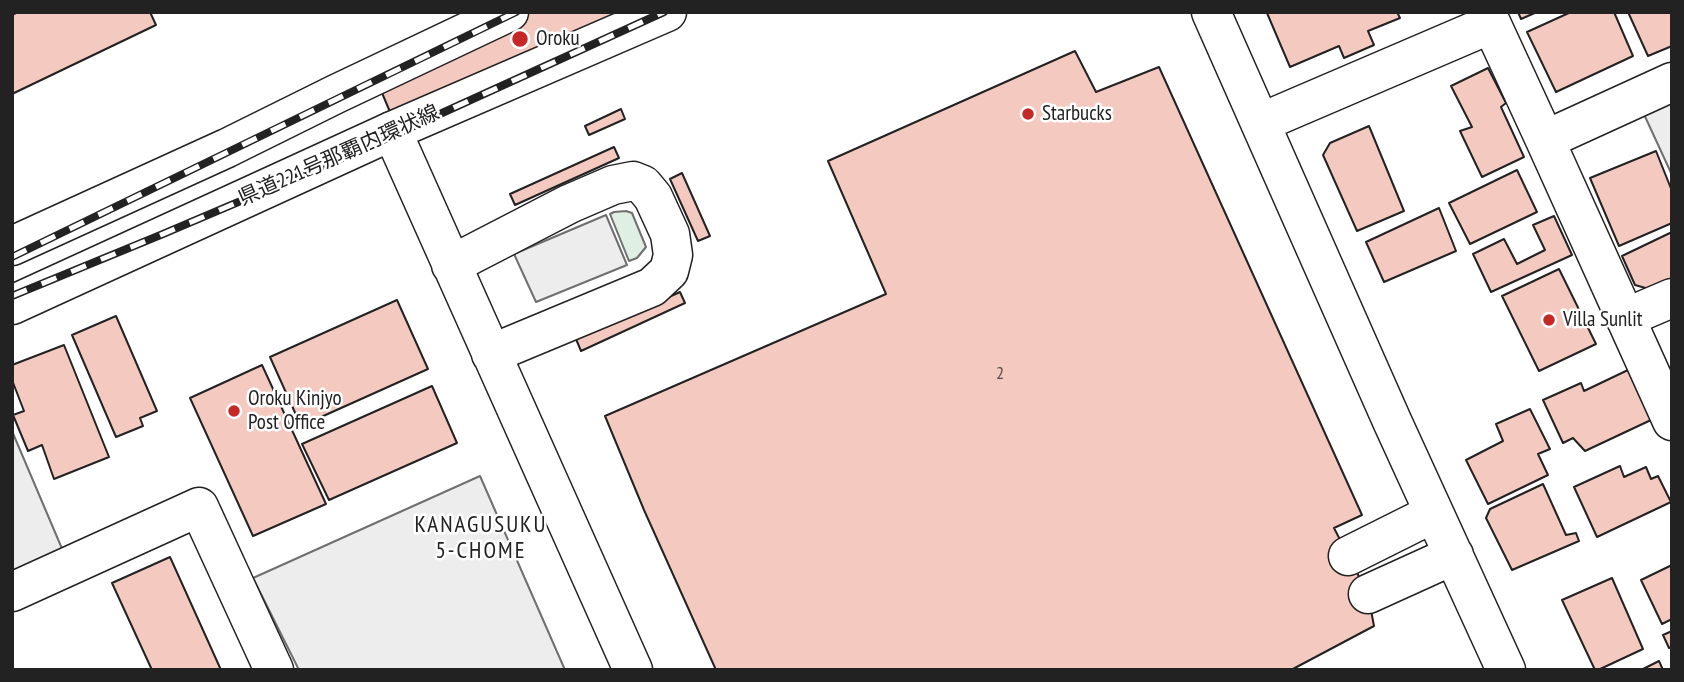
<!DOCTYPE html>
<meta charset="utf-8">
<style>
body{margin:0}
#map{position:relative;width:1684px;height:682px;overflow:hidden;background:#fff;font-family:"PT Sans Narrow",sans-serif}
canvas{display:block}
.frame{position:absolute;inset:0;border:14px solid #222;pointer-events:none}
</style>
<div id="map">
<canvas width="1684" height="682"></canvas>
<div class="frame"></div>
</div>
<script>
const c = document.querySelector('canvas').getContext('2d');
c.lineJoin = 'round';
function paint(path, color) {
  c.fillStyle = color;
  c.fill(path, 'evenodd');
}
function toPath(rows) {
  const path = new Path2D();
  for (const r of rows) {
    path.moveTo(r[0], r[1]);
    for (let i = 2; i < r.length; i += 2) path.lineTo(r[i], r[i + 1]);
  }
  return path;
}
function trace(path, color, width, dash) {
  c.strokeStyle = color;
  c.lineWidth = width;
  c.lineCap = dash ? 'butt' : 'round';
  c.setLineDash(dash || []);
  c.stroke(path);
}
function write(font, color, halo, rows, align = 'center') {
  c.font = font + ' "PT Sans Narrow","Noto Sans JP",sans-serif';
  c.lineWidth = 5;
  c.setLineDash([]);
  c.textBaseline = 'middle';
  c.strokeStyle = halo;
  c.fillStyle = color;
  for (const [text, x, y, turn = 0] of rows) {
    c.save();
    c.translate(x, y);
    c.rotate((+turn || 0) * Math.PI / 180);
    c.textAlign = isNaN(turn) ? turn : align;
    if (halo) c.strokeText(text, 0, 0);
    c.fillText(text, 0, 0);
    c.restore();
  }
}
const green = toPath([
 [626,211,632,213,646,247,637,258,629,261,610,214,614,212,626,211]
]);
const parking = toPath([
 [1672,95,1672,175,1642,110,1672,95],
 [606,215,627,265,536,302,514,254,606,215],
 [12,431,63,551,12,572,12,431],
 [480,476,565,670,299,670,253,578,480,476]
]);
const building = toPath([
 [18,12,150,12,156,25,12,94,12,15,18,12],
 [525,12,639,12,398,131,377,81,525,12],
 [1270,12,1397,12,1400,18,1368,31,1374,45,1344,58,1339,46,1290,67,1267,13,1270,12],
 [1518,12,1537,12,1521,19,1518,12],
 [1571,12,1614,12,1633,56,1556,92,1527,32,1571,12],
 [1628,12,1672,12,1672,46,1648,56,1628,12],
 [1075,51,1096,92,1159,67,1362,515,1334,528,1368,594,1374,626,1291,670,716,670,644,510,605,416,886,294,828,161,1075,51],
 [1488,68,1506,103,1501,107,1524,157,1482,177,1460,131,1472,127,1451,86,1488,68],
 [621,109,625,119,589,135,585,126,621,109],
 [1369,126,1404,211,1357,231,1323,155,1330,143,1369,126],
 [614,147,619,158,515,205,510,194,614,147],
 [1656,151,1672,191,1672,223,1619,246,1590,178,1656,151],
 [1517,170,1537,212,1470,244,1449,203,1517,170],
 [682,173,710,236,698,241,670,179,682,173],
 [1439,208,1456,251,1384,282,1366,242,1439,208],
 [1554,216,1572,255,1491,292,1473,254,1504,239,1517,264,1545,250,1533,225,1554,216],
 [1672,232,1672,279,1649,289,1635,285,1622,256,1672,232],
 [1559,269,1596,344,1539,371,1502,296,1559,269],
 [680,292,685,303,581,351,576,339,680,292],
 [397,300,428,369,301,426,270,357,397,300],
 [116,316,157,411,140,418,143,426,116,437,72,335,116,316],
 [64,345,109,457,54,479,42,445,28,451,13,415,24,411,12,380,12,365,64,345],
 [262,365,326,504,253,536,190,398,262,365],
 [1628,370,1651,420,1585,451,1573,438,1563,443,1543,400,1581,383,1584,391,1628,370],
 [432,386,457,443,329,500,302,444,432,386],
 [1530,409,1550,449,1538,454,1548,475,1488,504,1466,460,1503,441,1496,424,1530,409],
 [1620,466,1624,477,1646,467,1651,479,1658,476,1671,502,1597,537,1574,487,1620,466],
 [1543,484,1566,535,1576,533,1579,541,1512,570,1486,518,1490,509,1543,484],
 [170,557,221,670,152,670,112,583,170,557],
 [1672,565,1672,619,1662,624,1641,580,1672,565],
 [1612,578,1643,649,1598,670,1595,670,1562,600,1612,578],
 [1672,631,1672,647,1669,648,1663,635,1672,631],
 [1659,661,1663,670,1641,670,1659,661]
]);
const minor = toPath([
 [1211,12,1392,421,1506,670],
 [1486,12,1545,140,1672,421],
 [1260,123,1491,24],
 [392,131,633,670],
 [1545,140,1672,82],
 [451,265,569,204,613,185,633,181,643,185,653,197,670,234,673,255,669,271,652,287,491,354],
 [1625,318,1672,298],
 [1348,556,1434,513],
 [12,592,199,507,274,670],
 [1368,594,1454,555]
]);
const major = toPath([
 [12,246,227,148,336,94,509,12],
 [12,305,392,131,667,12]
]);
const rail = toPath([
 [12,257,516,12],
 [12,296,163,234,363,149,664,12]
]);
const markers = [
 [520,39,9,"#c62828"],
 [1028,114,7,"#c62828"],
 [1549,320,7,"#c62828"],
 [234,411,7,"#c62828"]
];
const numberNames = [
 ["2",1000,374]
];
const poiNames = [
 ["Oroku",536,39],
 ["Starbucks",1042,114],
 ["Villa Sunlit",1563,320],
 ["Oroku Kinjyo",248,399],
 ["Post Office",248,423]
];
const streetNames = [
 ["県道221号那覇内環状線",339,156,-24]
];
const neighbourhoodNames = [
 ["KANAGUSUKU",481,525],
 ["5-CHOME",481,551]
];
paint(green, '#e0efe3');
trace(green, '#6f6f6f', 2);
paint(parking, '#ededed');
trace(parking, '#6f6f6f', 2);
paint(building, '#f3c9c0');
trace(building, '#222', 2);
trace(minor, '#222', 41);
trace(major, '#222', 41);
trace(minor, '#fff', 38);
trace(major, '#fff', 38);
trace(rail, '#222', 8);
trace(rail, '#fff', 5, [16]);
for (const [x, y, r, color] of markers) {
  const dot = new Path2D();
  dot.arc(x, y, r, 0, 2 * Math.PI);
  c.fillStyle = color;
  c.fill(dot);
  trace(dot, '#fff', 2.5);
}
write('18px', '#564c4a', null, numberNames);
write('21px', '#222', '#fff', poiNames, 'left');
write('21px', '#222', '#fff', streetNames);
c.letterSpacing = '2px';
write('23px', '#222', '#fff', neighbourhoodNames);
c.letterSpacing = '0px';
</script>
